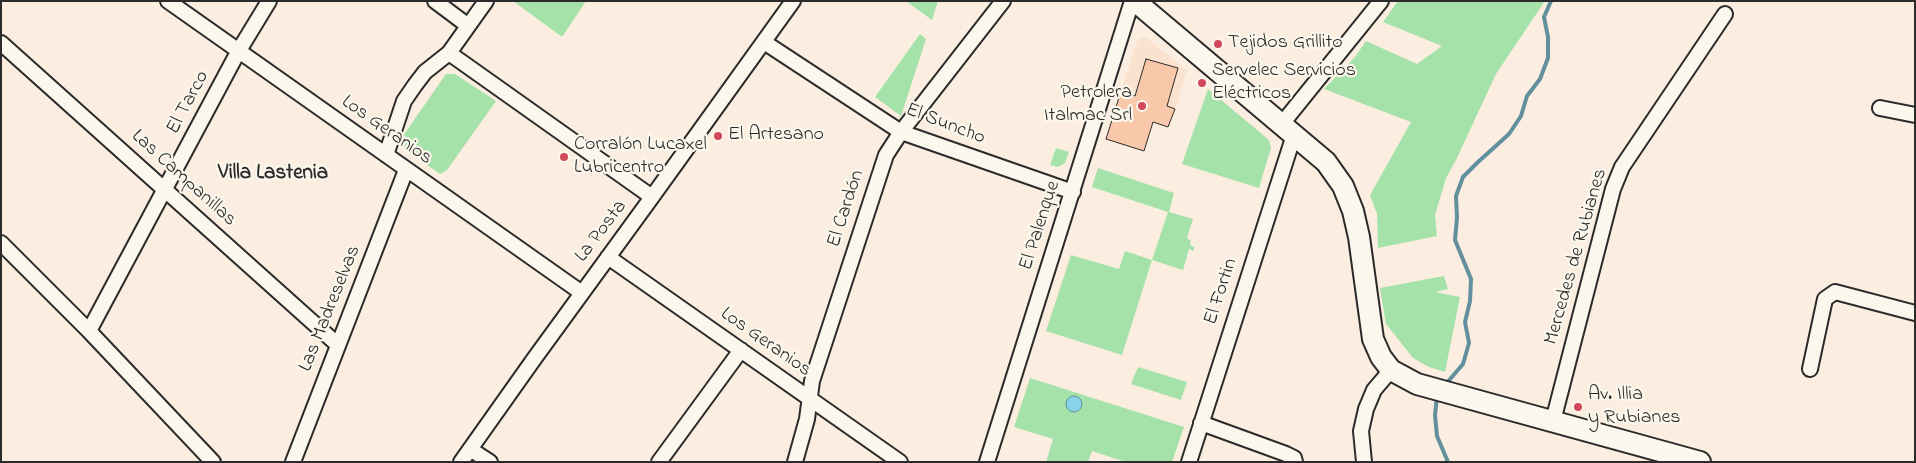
<!DOCTYPE html>
<meta charset="utf-8">
<style>
body{margin:0}
#map{position:relative;width:1916px;height:463px;overflow:hidden;background:#fbeddf;font-family:"Indie Flower",sans-serif}
canvas{display:block}
.frame{position:absolute;inset:0;border:2px solid #2b2b2b;pointer-events:none}
</style>
<div id="map">
<canvas width="1916" height="463"></canvas>
<div class="frame"></div>
</div>
<script>
const c = document.querySelector('canvas').getContext('2d');
c.lineJoin = 'round';
function paint(path, color) {
  c.fillStyle = color;
  c.fill(path, 'evenodd');
}
function toPath(rows) {
  const path = new Path2D();
  for (const r of rows) {
    if (r.length === 3) {
      path.moveTo(r[0] + r[2], r[1]);
      path.arc(r[0], r[1], r[2], 0, 2 * Math.PI);
      continue;
    }
    path.moveTo(r[0], r[1]);
    for (let i = 2; i < r.length; i += 2) path.lineTo(r[i], r[i + 1]);
  }
  return path;
}
function trace(path, color, width, dash) {
  c.strokeStyle = color;
  c.lineWidth = width;
  c.lineCap = dash ? 'butt' : 'round';
  c.setLineDash(dash || []);
  c.stroke(path);
}
function write(font, color, halo, rows, align = 'center') {
  c.font = font + ' "Indie Flower",sans-serif';
  c.lineWidth = 4.5;
  c.setLineDash([]);
  c.textBaseline = 'middle';
  c.strokeStyle = halo;
  c.fillStyle = color;
  for (const [text, x, y, turn = 0] of rows) {
    c.save();
    c.translate(x, y);
    c.rotate((+turn || 0) * Math.PI / 180);
    c.textAlign = isNaN(turn) ? turn : align;
    if (halo) c.strokeText(text, 0, 0);
    c.fillText(text, 0, 0);
    c.restore();
  }
}
const built = toPath([
 [1146,37,1187,71,1175,109,1159,103,1170,96,1178,68,1146,59,1138,86,1143,99,1121,91,1138,39]
]);
const green = toPath([
 [513,1,586,1,562,37],
 [906,1,938,1,932,20],
 [1398,1,1545,1,1496,74,1456,160,1446,178,1435,215,1437,236,1378,248,1377,214,1370,195,1411,122,1324,89,1355,57,1366,41,1417,64,1442,46,1383,22],
 [920,34,926,39,901,116,875,97],
 [446,74,455,74,496,101,447,170,440,174,404,149,403,136],
 [1208,89,1269,140,1271,148,1259,188,1182,164],
 [1056,148,1069,152,1065,163,1058,167,1050,165],
 [1098,168,1174,193,1169,212,1193,219,1187,238,1191,241,1190,245,1194,247,1194,251,1189,249,1183,270,1152,260,1122,355,1046,331,1071,255,1119,269,1125,251,1152,260,1168,212,1092,187],
 [1444,276,1448,289,1435,292,1460,297,1445,372,1429,367,1413,358,1386,324,1380,288],
 [1138,367,1187,382,1181,400,1131,384],
 [1030,378,1184,427,1172,462,1126,462,1092,451,1088,462,1046,462,1053,439,1014,427]
]);
const water = toPath([
 [1074,404,8]
]);
const stream = toPath([
 [1445,385,1463,364,1469,343,1465,322,1470,301,1471,279,1455,240,1457,218,1456,196,1463,177,1478,162,1509,134,1521,116,1527,96,1540,79,1548,58,1548,37,1544,17,1551,1],
 [1437,396,1435,415,1437,436,1448,462]
]);
const building = toPath([
 [1146,59,1178,68,1167,106,1175,109,1168,127,1153,122,1144,151,1106,139,1121,91,1135,96,1146,59]
]);
const street = toPath([
 [168,1,582,293],
 [435,1,467,25],
 [764,42,901,132,1073,192],
 [1,43,338,345],
 [449,53,652,197],
 [1880,108,1915,115],
 [1281,125,1381,1],
 [386,155,404,101,415,85,425,72,449,53,486,1],
 [1,243,89,331,213,462],
 [608,257,900,462],
 [89,331,238,52,269,1],
 [1810,369,1825,299,1835,292,1915,313],
 [1553,421,1613,189,1622,167,1725,14],
 [1201,423,1286,454,1294,458,1295,462],
 [470,449,490,462],
 [293,462,406,170],
 [461,462,534,359,652,197,793,1],
 [659,462,741,350],
 [795,462,807,419,812,381,886,155,901,132,1003,1],
 [987,462,1132,1],
 [1189,462,1294,135],
 [1364,462,1361,431,1366,409,1374,390,1391,370]
]);
const secondary = toPath([
 [1135,1,1326,162,1343,186,1353,211,1359,237,1373,339,1381,357,1391,370,1417,384,1700,462]
]);
const markers = [
 [1218,44,5,"#d1495b"],
 [1202,83,5,"#d1495b"],
 [1142,106,5,"#d1495b"],
 [718,136,5,"#d1495b"],
 [564,157,5,"#d1495b"],
 [1578,407,5,"#d1495b"]
];
const poiNames = [
 ["Tejidos Grillito",1228,44],
 ["Servelec Servicios",1212,72],
 ["Eléctricos",1212,95],
 ["Petrolera",1132,94,"right"],
 ["Italmac Srl",1132,117,"right"],
 ["El Artesano",728,136],
 ["Corralón Lucaxel",574,146],
 ["Lubricentro",574,169],
 ["Av. Illia",1588,396],
 ["y Rubianes",1588,419]
];
const streetNames = [
 ["El Tarco",189,103,-62],
 ["El Suncho",945,125,21],
 ["Los Geranios",386,131,35],
 ["Las Campanillas",183,179,42],
 ["El Cardón",847,209,-72],
 ["El Palenque",1041,226,-72],
 ["La Posta",602,232,-53],
 ["Mercedes de Rubianes",1577,257,-74],
 ["El Fortin",1222,292,-72],
 ["Las Madreselvas",331,309,-68],
 ["Los Geranios",765,343,35]
];
const neighbourhoodNames = [
 ["Villa Lastenia",273,175]
];
paint(built, '#fae2cf');
paint(green, '#a5e2a9');
paint(water, '#89d3ea');
trace(water, '#63909e', 1);
trace(stream, '#63909e', 4);
paint(building, '#f9c7a9');
trace(building, '#2b2b2b', 1);
trace(street, '#2b2b2b', 18);
trace(secondary, '#2b2b2b', 24);
trace(street, '#fbf7ec', 14);
trace(secondary, '#fbf7ec', 20);
for (const [x, y, r, color] of markers) {
  const dot = new Path2D();
  dot.arc(x, y, r, 0, 2 * Math.PI);
  c.fillStyle = color;
  c.fill(dot);
  trace(dot, '#fbf7ec', 2);
}
write('20px', '#2b2b2b', '#fbf7ec', poiNames, 'left');
write('20px', '#2b2b2b', '#fbf7ec', streetNames);
write('bold 21px', '#2b2b2b', '#fbf7ec', neighbourhoodNames);
</script>
